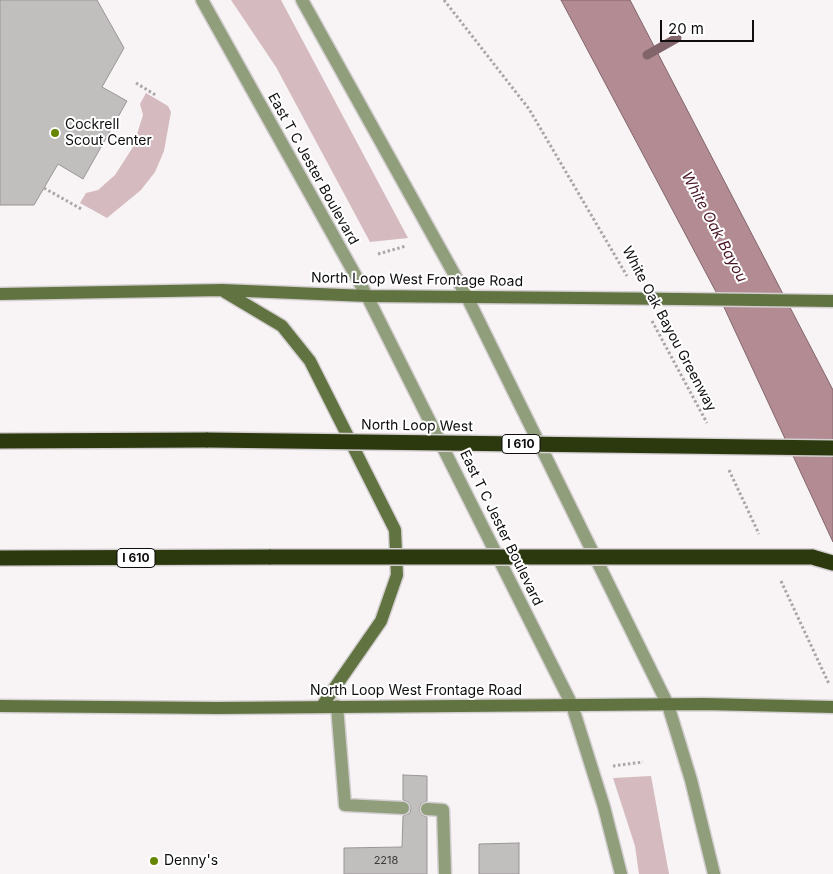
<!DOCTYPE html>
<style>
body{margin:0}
#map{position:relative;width:833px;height:874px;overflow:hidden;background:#f8f4f5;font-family:Inter,sans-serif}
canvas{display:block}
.scale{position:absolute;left:660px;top:20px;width:94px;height:22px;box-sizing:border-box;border:2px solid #0f0d0e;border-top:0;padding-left:6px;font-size:15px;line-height:18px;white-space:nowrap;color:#0f0d0e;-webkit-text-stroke:4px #fff;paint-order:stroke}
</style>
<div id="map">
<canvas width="833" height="874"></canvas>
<div class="scale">20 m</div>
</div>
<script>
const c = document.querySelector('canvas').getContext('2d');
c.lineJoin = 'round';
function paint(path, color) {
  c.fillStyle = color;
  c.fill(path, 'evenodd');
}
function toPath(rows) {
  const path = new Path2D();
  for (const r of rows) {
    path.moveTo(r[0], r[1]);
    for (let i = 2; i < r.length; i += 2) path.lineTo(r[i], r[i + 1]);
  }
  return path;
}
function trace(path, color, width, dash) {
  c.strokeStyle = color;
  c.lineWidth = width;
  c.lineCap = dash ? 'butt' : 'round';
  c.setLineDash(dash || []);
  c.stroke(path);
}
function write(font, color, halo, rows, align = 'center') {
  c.font = font + ' Inter,sans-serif';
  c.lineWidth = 4;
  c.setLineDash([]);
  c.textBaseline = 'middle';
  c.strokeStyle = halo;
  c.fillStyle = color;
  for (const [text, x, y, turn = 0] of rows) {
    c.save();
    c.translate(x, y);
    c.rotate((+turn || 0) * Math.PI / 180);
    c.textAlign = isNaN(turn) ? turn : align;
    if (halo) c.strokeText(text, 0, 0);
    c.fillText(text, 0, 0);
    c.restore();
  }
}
const green = toPath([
 [231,0,281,0,408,238,370,242,276,67],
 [146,93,168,106,171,112,164,151,155,172,141,190,107,218,80,203,86,193,98,190,115,175,133,147,143,115,140,104],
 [651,776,669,874,639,874,635,846,613,778]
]);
const water = toPath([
 [561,0,630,0,833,390,833,542,723,305,561,0]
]);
const stream = toPath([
 [647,55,677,38]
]);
const building = toPath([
 [0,0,97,0,124,48,102,87,127,101,83,179,58,164,34,205,0,205,0,0],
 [403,775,427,776,427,801,421,804,419,809,422,815,427,817,427,874,344,874,344,848,402,847,403,816,410,813,411,808,408,802,403,800,403,775],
 [519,843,519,874,479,874,479,844,519,843]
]);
const path = toPath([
 [444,0,529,109,627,276],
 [136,83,157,96],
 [44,188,83,210],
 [378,254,406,246],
 [652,321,707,423],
 [729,470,759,534],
 [781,581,829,684],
 [613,766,643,762]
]);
const service = toPath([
 [337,706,345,805,403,808],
 [427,809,443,810,445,874]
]);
const tertiary = toPath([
 [202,0,367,296,572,705,604,807,621,874],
 [302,0,467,297,668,705,691,780,714,874]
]);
const secondary = toPath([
 [225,292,282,326,310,361,395,530,397,575,381,621,322,706],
 [0,294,222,290,367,296,580,298],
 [679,299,833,301],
 [0,706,217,708,704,704,833,707]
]);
const motorway = toPath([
 [0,441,208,440],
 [812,557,833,563],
 [0,558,271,557]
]);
const secondaryBridge = toPath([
 [580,298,679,299]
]);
const motorwayBridge = toPath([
 [208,440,833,448],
 [271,557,812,557]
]);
const markers = [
 [55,133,5,"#668601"],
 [154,861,5,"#668601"]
];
const numberNames = [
 ["2218",386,861]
];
const shields = [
 [521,444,38],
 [136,558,38]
];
const shieldNames = [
 ["I 610",521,444],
 ["I 610",136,558]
];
const poiNames = [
 ["Cockrell",65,125],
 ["Scout Center",65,141],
 ["Denny's",164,861]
];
const streetNames = [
 ["East T C Jester Boulevard",313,169,61],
 ["North Loop West Frontage Road",417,280,1],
 ["White Oak Bayou Greenway",669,329,62],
 ["North Loop West",417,426,1],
 ["East T C Jester Boulevard",501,528,64],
 ["North Loop West Frontage Road",416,691]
];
const waterNames = [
 ["White Oak Bayou",714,227,62]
];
paint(green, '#d5babf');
paint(water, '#b38b93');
trace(water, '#82656b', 1);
trace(stream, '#82656b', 9);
paint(building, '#c1bebe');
trace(building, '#999596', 1);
trace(service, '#d3cfd0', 15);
trace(tertiary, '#d3cfd0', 15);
trace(secondary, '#d3cfd0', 15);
trace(motorway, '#d3cfd0', 18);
trace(path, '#aaa6a7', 3, [2.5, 2.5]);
trace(service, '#919e7c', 12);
trace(tertiary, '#919e7c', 12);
trace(secondary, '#627342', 12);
trace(motorway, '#2c390f', 15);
trace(secondaryBridge, '#d3cfd0', 15, []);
trace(motorwayBridge, '#d3cfd0', 18, []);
trace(secondaryBridge, '#627342', 12);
trace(motorwayBridge, '#2c390f', 15);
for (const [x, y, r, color] of markers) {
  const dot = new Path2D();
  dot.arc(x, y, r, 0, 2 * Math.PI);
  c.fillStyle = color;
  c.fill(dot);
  trace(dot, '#fff', 2);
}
write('11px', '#3c393a', null, numberNames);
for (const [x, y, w] of shields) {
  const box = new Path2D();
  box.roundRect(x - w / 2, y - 9.5, w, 19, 4);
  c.fillStyle = '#fff';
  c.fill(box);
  trace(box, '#0f0d0e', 1);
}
write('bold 12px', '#0f0d0e', null, shieldNames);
write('14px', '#0f0d0e', '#fff', poiNames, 'left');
write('14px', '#0f0d0e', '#fff', streetNames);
write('italic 15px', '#4a1626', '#fff', waterNames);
</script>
